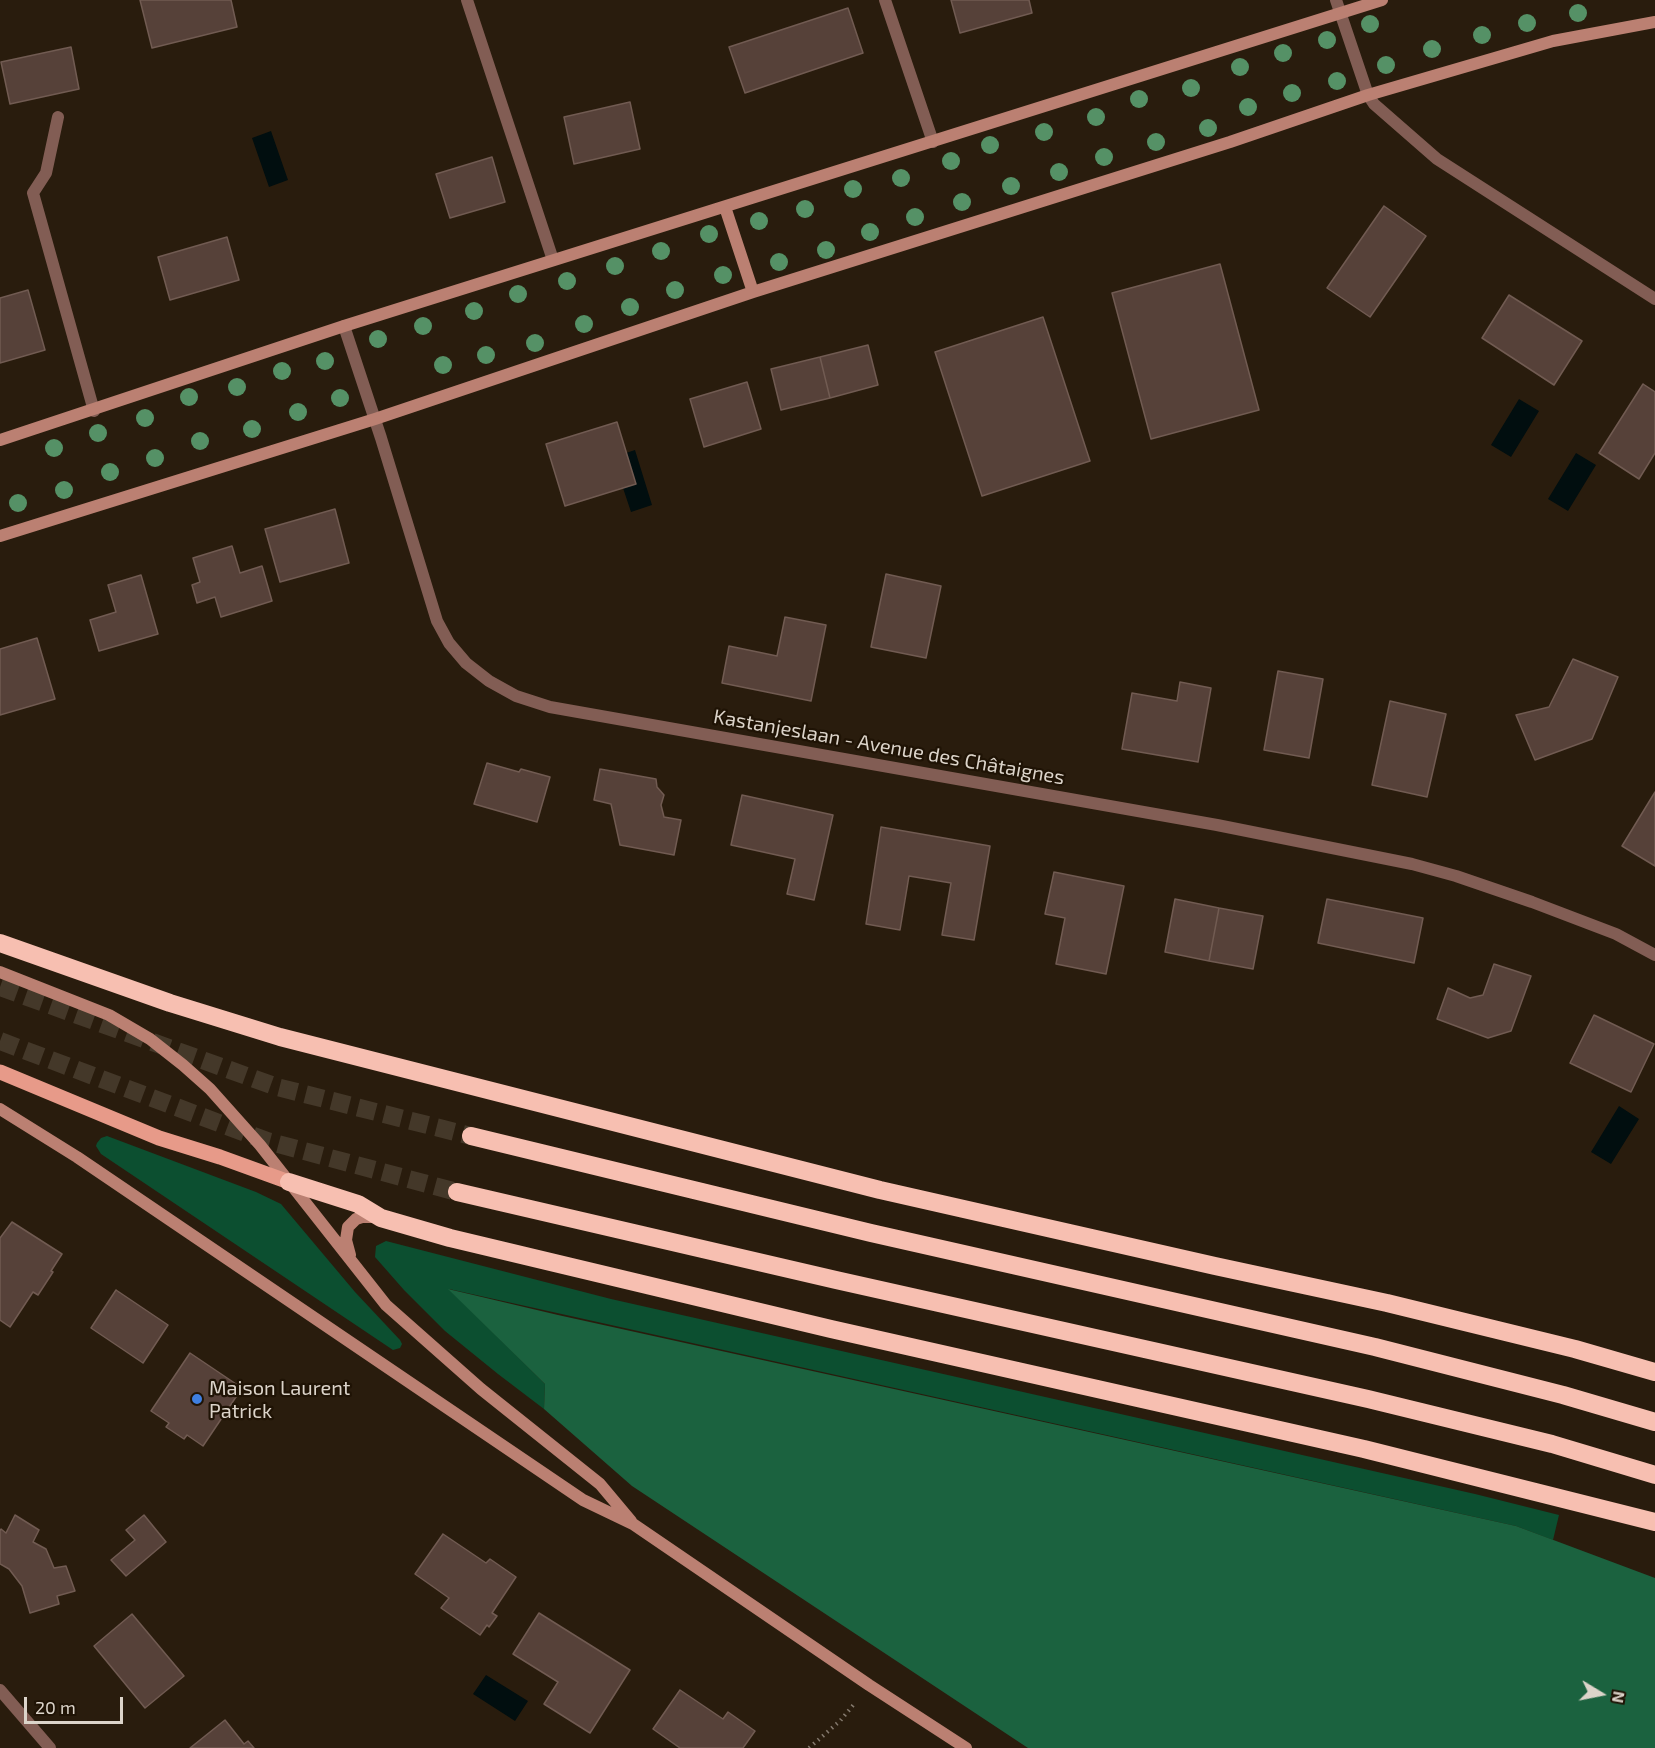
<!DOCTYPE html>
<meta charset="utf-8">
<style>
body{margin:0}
#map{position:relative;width:1655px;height:1748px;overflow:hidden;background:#291c0d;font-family:"Exo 2",sans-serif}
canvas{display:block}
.north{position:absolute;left:1571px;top:1664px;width:60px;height:60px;-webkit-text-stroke:4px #1f1305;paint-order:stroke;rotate:100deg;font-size:16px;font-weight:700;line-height:24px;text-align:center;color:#dcd4ca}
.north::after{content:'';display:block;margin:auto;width:21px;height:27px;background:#dcd4ca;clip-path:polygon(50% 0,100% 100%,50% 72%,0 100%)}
.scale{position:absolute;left:24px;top:1697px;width:99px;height:27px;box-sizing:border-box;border:3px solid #dcd4ca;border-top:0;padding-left:8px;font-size:18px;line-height:21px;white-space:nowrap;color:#dcd4ca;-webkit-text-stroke:4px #1f1305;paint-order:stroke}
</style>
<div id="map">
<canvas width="1655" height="1748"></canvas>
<div class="north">N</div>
<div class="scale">20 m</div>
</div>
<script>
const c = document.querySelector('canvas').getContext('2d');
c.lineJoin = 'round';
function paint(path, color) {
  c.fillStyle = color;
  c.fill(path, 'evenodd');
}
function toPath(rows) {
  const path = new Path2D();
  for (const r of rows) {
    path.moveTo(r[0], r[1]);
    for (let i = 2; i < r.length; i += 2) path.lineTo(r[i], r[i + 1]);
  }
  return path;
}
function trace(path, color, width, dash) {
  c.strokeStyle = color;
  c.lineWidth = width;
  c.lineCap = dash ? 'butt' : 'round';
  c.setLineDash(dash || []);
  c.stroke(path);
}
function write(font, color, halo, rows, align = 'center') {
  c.font = font + ' "Exo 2",sans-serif';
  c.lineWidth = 4.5;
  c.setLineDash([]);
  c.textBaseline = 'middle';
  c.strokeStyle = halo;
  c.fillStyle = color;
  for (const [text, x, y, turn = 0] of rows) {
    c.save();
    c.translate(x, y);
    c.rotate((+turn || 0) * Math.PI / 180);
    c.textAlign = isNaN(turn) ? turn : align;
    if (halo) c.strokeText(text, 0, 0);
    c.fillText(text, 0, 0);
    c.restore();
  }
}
const green = toPath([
 [107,1136,256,1192,281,1204,355,1292,400,1340,402,1344,400,1348,393,1350,101,1154,96,1146,97,1143,101,1138],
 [386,1241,611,1299,1475,1494,1559,1515,1553,1540,1516,1526,449,1289,545,1384,544,1409,498,1374,445,1331,404,1290,375,1257,376,1246]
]);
const forest = toPath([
 [448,1289,558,1315,1516,1526,1655,1578,1655,1748,1028,1748,632,1486,544,1409,545,1384]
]);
const water = toPath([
 [271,131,288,180,269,187,252,138],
 [1519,399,1539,411,1511,457,1491,445],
 [635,450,652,505,631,512,623,488,626,453],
 [1576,453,1596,465,1568,511,1548,499],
 [1619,1106,1639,1119,1611,1164,1591,1152],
 [486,1675,528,1701,515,1721,473,1694]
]);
const building = toPath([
 [140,0,231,0,237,27,152,48,140,0],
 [951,0,1029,0,1032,13,960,33,951,0],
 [848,8,863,53,745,93,729,47,848,8],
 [71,47,79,89,10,104,1,62,71,47],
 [630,102,640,149,574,164,564,117,630,102],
 [492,157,505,202,450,218,436,174,492,157],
 [1384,206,1426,236,1370,317,1327,288,1384,206],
 [227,237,239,280,170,300,158,257,227,237],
 [1220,264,1259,410,1151,439,1112,293,1220,264],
 [28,290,45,350,0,363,0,298,28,290],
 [1509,295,1582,341,1554,385,1482,338,1509,295],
 [1043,317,1090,461,982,496,935,352,1043,317],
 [868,345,878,385,830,398,820,357,868,345],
 [820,357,830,398,781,410,771,369,820,357],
 [747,382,761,429,704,447,690,399,747,382],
 [1643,384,1655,392,1655,453,1639,479,1599,453,1643,384],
 [617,422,636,484,565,506,546,444,617,422],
 [335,509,349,563,280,582,265,529,335,509],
 [232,546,240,573,262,566,272,601,221,617,215,597,197,603,192,585,200,582,193,558,232,546],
 [886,574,941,586,926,658,871,647,886,574],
 [141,575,158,634,99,651,90,620,116,612,108,585,141,575],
 [785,617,826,625,811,701,722,683,729,646,777,656,785,617],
 [37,638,55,699,0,715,0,649,37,638],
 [1573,659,1618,677,1592,739,1535,760,1516,715,1549,707,1573,659],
 [1278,671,1323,679,1309,758,1264,750,1278,671],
 [1180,682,1211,688,1198,762,1122,749,1132,693,1177,701,1180,682],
 [1390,701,1446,714,1427,797,1372,785,1390,701],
 [487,763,519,772,521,769,550,777,537,822,474,804,487,763],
 [600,769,656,779,657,787,664,795,661,805,664,817,681,820,674,855,620,845,611,804,594,800,600,769],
 [1655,792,1655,866,1622,846,1655,792],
 [742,795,833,815,814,900,787,894,795,859,731,845,742,795],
 [881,827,990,846,974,940,942,935,951,883,909,876,900,930,866,924,881,827],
 [1054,872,1124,886,1106,974,1056,964,1065,918,1045,914,1054,872],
 [1175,899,1219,908,1209,961,1165,952,1175,899],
 [1327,899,1423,918,1414,963,1318,943,1327,899],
 [1219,908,1263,916,1253,969,1209,961,1219,908],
 [1494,964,1531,976,1511,1031,1488,1038,1437,1019,1448,988,1470,998,1483,995,1494,964],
 [1594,1015,1654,1044,1631,1092,1570,1063,1594,1015],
 [12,1222,62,1254,51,1271,53,1272,38,1295,33,1292,10,1327,0,1320,0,1238,12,1222],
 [116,1290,168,1325,143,1363,91,1328,116,1290],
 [190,1353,242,1388,203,1446,187,1435,184,1439,166,1427,169,1423,151,1411,190,1353],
 [15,1515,39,1530,33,1542,46,1549,54,1568,66,1566,75,1591,57,1596,59,1604,30,1613,22,1586,9,1569,0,1564,0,1531,1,1529,6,1533,15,1515],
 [144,1515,166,1542,126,1576,111,1560,135,1540,126,1530,144,1515],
 [443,1534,486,1563,490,1559,516,1577,492,1613,497,1616,489,1627,487,1625,480,1635,441,1608,449,1598,415,1574,443,1534],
 [539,1613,630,1670,590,1733,544,1704,558,1682,513,1654,539,1613],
 [132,1614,184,1676,145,1708,94,1646,132,1614],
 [680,1690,723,1719,728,1712,755,1731,743,1748,680,1748,653,1729,680,1690],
 [225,1720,244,1744,248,1741,254,1748,190,1748,225,1720]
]);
const highwayTunnel = toPath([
 [0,987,277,1087,471,1136],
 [0,1041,267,1141,457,1192]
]);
const path = toPath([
 [809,1748,840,1721,855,1703]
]);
const lane = toPath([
 [467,0,553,260],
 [885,0,933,142],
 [58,117,46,173,33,193,94,411]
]);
const street = toPath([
 [1336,0,1368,95,1374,104,1437,159,1655,299],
 [344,326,381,438,437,621,449,643,466,663,489,681,516,696,550,707,1217,825,1412,864,1456,876,1532,902,1616,934,1655,955],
 [0,1690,50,1748]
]);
const secondary = toPath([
 [725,207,753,292],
 [0,440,344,326,1382,0],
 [0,536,375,419,753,292,1230,142,1368,95,1553,41,1655,22],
 [0,972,109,1015,150,1039,183,1065,210,1089,260,1145,386,1305,481,1389,600,1484,631,1521],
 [0,1109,77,1157,583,1500,633,1524,869,1685,966,1748],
 [350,1255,346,1240,348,1227,356,1219,362,1217,377,1217]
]);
const primary = toPath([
 [0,1072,159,1138,220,1157,289,1182]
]);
const highway = toPath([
 [0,943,170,1003,280,1037,880,1190,1215,1266,1387,1303,1575,1349,1655,1372],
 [471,1136,871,1233,1375,1347,1563,1395,1655,1422],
 [289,1182,358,1204,381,1218,450,1238,831,1329,1364,1449,1655,1522],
 [457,1192,836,1280,1368,1399,1552,1444,1655,1475]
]);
const trees = [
 [1578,13],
 [1527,23],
 [1370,24],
 [1482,35],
 [1327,40],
 [1432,49],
 [1283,53],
 [1386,65],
 [1240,67],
 [1337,81],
 [1191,88],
 [1292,93],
 [1139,99],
 [1248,107],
 [1096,117],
 [1208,128],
 [1044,132],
 [1156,142],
 [990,145],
 [1104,157],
 [951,161],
 [1059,172],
 [901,178],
 [1011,186],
 [853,189],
 [962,202],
 [805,209],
 [915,217],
 [759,221],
 [870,232],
 [709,234],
 [826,250],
 [661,251],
 [779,262],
 [615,266],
 [723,275],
 [567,281],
 [675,290],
 [518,294],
 [630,307],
 [474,311],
 [584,324],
 [423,326],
 [378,339],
 [535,343],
 [486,355],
 [325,361],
 [443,365],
 [282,371],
 [237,387],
 [189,397],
 [340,398],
 [298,412],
 [145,418],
 [252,429],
 [98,433],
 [200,441],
 [54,448],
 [155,458],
 [110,472],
 [64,490],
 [18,503]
];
const markers = [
 [197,1399,6,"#3f7fe0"]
];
const streetNames = [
 ["Kastanjeslaan - Avenue des Châtaignes",889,747,10]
];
const poiNames = [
 ["Maison Laurent",209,1388],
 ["Patrick",209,1411]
];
paint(green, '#0c4f30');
paint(forest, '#1b623f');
paint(water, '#010e0f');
paint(building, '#564139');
trace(building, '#715b52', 1.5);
trace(highwayTunnel, '#443829', 18, [18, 9]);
trace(path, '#84796d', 4, [1.5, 4.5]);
trace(lane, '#825d54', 12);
trace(street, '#825d54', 12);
trace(secondary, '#bb8072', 12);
trace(primary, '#e79a89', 15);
trace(highway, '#f7bfb1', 18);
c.fillStyle = '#559166';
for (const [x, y] of trees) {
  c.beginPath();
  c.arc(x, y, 9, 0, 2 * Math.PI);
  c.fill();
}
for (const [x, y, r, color] of markers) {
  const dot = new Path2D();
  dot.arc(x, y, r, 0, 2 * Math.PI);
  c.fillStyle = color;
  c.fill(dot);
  trace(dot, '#1f1305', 2);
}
write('20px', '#dcd4ca', '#1f1305', streetNames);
write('20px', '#dcd4ca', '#1f1305', poiNames, 'left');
</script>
